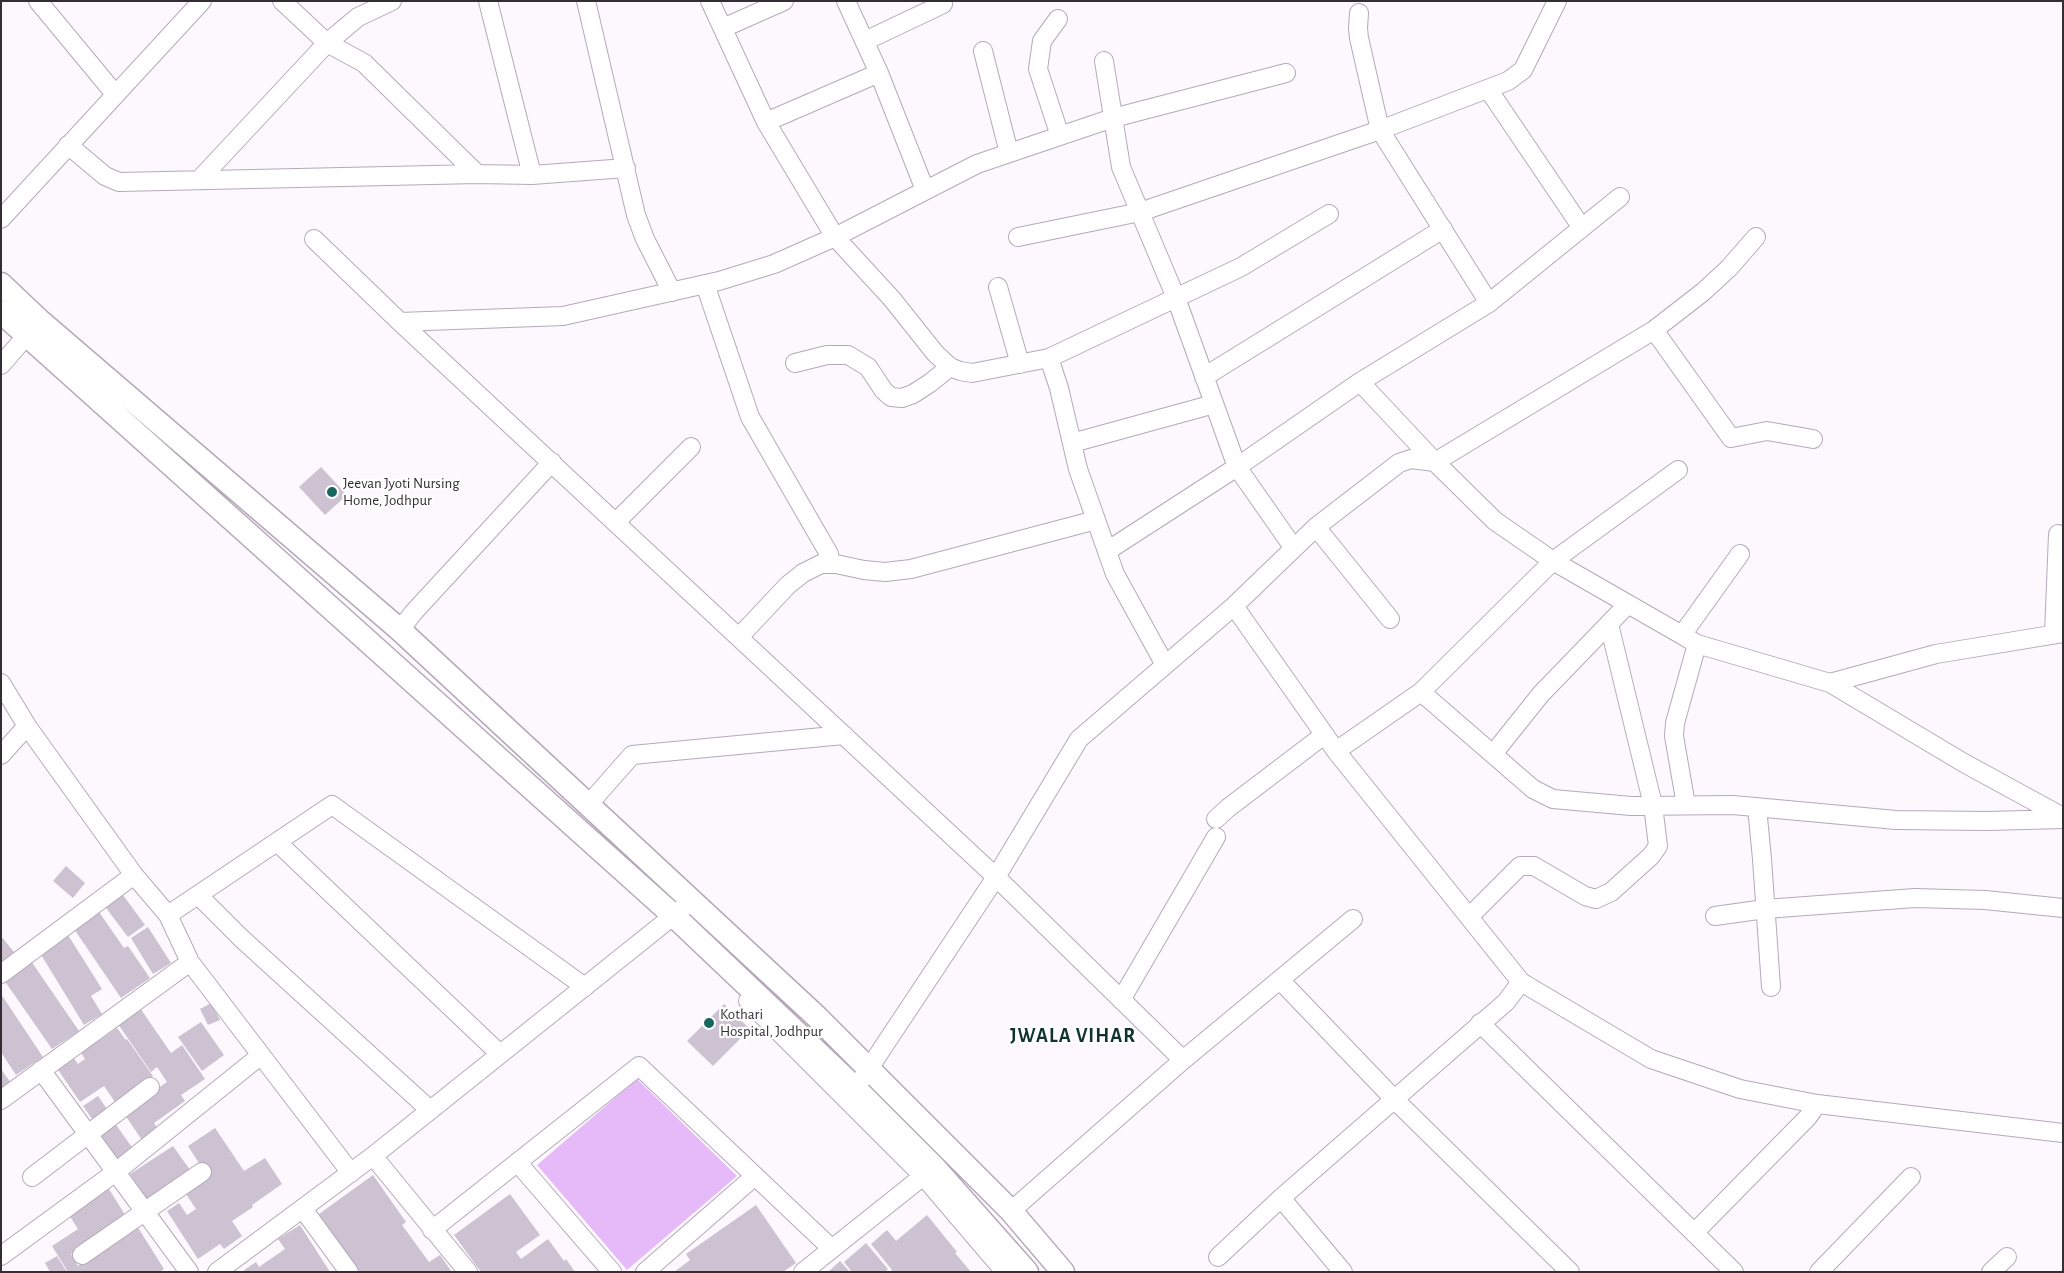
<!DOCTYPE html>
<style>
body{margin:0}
#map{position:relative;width:2064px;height:1273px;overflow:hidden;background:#fcf8fe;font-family:"Alegreya Sans",sans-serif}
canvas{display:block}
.frame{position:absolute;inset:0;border:2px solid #332e34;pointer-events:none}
</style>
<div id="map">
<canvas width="2064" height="1273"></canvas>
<div class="frame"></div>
</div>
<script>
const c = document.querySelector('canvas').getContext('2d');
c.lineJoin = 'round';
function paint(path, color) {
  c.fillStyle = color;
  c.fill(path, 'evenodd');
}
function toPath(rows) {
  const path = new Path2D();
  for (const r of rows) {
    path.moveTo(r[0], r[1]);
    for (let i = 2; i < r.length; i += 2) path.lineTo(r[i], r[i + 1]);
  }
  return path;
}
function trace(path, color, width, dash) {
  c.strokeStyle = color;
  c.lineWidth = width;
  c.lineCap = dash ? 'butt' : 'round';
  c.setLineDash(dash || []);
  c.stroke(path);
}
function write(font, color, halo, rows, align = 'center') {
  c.font = font + ' "Alegreya Sans",sans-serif';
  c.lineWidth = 4.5;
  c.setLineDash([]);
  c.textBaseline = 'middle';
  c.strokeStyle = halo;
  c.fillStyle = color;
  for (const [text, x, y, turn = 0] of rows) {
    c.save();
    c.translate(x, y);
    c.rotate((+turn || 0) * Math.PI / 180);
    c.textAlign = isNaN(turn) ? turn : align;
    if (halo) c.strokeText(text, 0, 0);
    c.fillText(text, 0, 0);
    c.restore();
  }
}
const green = toPath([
 [637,1079,737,1176,627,1270,537,1165]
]);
const building = toPath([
 [321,467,347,495,325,515,299,487],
 [66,866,85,883,73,898,53,881],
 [120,891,145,925,128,937,103,904],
 [97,909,124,948,128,946,150,978,121,998,72,926],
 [148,927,171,963,153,974,131,938],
 [68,935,102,989,91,996,102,1014,84,1025,40,953],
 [1,936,14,952,1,962],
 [31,961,79,1031,52,1049,4,980],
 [1,994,43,1057,16,1075,1,1052],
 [211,1003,220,1020,208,1025,200,1009],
 [724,1004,750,1029,713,1066,687,1041],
 [140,1008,171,1053,182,1045,205,1079,181,1095,185,1101,154,1123,158,1129,142,1140,123,1112,167,1082,157,1067,151,1072,118,1024],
 [201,1022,224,1055,202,1071,178,1037],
 [117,1028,126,1040,127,1039,153,1076,115,1102,104,1086,80,1102,54,1064,70,1053,78,1064,85,1059,77,1047,93,1037,97,1042],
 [1,1069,11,1083,1,1090],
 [98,1096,107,1109,92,1119,83,1106],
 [114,1122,134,1150,116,1163,97,1134],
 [215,1128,244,1171,265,1158,282,1184,252,1205,253,1207,232,1221,242,1236,224,1249,220,1244,198,1259,167,1211,179,1203,187,1215,196,1209,184,1191,207,1176,188,1146],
 [173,1146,193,1174,150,1203,130,1174],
 [373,1175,406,1222,402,1225,429,1262,440,1255,452,1272,360,1272,319,1214],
 [109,1189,127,1218,71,1254,78,1266,137,1226,164,1269,160,1272,68,1272,52,1246,78,1229,69,1215],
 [510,1194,540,1235,516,1252,521,1259,548,1239,564,1261,566,1259,575,1272,481,1272,454,1235],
 [756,1205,796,1263,783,1272,674,1272,690,1260,686,1254],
 [927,1215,957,1252,955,1253,971,1272,890,1272,892,1270,871,1244,887,1230,896,1241],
 [300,1225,330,1272,245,1272,244,1270,256,1262,259,1267,285,1249,278,1239],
 [866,1243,888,1269,885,1272,852,1272,844,1262],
 [57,1256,67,1272,50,1272,45,1263],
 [840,1261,850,1272,828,1272]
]);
const minor = toPath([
 [38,1,115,94],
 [282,1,327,43,364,63,477,174],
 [488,1,532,175],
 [586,1,636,215,645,239,672,292],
 [710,1,766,122,835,237,892,299,935,353,950,367,960,371,972,373,1049,358],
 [846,1,879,73,925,190],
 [1359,13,1358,28,1359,38,1380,130,1508,81,1523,70,1557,1],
 [1058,19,1042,41,1038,69,1060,136],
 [723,28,784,1],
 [865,41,943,4],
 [983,51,1009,153],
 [1104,61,1121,167,1176,298,1237,467,1293,547],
 [1488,89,1582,228],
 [766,122,879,73],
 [68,145,105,176,119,182,477,174,532,175,626,168],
 [200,179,327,43,358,17,392,1],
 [1,219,202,1],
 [1018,237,1140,212,1380,130,1489,303,1360,382,1435,462,1495,521,1553,561,1682,635,1697,644,1830,683,1964,763,2063,817],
 [314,239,400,322,996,877,1183,1060],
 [705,284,750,417,829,554],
 [998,287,1020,364],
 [1489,303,1620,197],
 [400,322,563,316,719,281,774,264,835,237,977,164,1113,118,1286,73],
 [1654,330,1703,292,1729,268,1756,237],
 [795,363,827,355,848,355,868,367,884,391,891,397,902,398,913,394,930,383,950,367],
 [1,365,27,335],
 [1204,377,1443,229],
 [1072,443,1214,404],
 [1678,470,1553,561,1421,692,1533,789,1553,799,1631,806,1733,805,1896,820,1987,821,2063,819],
 [616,522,691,447],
 [1316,527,1390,619],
 [1107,551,1237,467,1360,382],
 [1234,606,1336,751,1421,692],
 [400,630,413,613,552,462],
 [2054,634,2058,534],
 [1682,635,1740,554],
 [739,637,788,585,803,573,821,564,836,564,864,570,885,572,911,569,1096,520],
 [1165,665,1115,574,1078,469,1059,388,1049,358,1241,267,1329,214],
 [1,683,27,726,134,875,168,915,332,805,585,987],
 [1830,683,1936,654,2063,633],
 [1336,751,1521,982],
 [1493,754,1541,694,1628,604],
 [1,755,27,726],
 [588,805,632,755,844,735],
 [1686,805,1674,736,1675,723,1697,644],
 [1757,807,1762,859,1771,987],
 [1216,819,1228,808,1324,735],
 [277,842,500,1054],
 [198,895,241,938,430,1110],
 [168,915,190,962,351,1173],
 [1715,916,1765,909,1915,898,1985,900,2063,908],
 [1469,917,1520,866,1534,866,1585,896,1596,899,1611,892,1651,856,1658,846,1653,805,1609,624],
 [1,974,134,875],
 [1280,980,1395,1100,1570,1272],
 [1121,1000,1216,837],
 [748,1001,924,1177,1005,1272],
 [1480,1023,1734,1272],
 [41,1070,189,1272],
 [862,1079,996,877,1079,739,1234,606,1316,527,1399,463,1411,459,1435,462,1654,330,1731,438,1767,431,1813,439],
 [1,1100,190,962],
 [373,1156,468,1272],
 [518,1163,612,1272],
 [32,1177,150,1087],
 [1281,1198,1343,1272],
 [303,1209,349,1272],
 [1011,1211,1183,1060,1353,919],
 [432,1230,639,1066,831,1248],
 [1694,1233,1808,1117,1817,1104],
 [82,1255,202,1172],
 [1,1256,117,1171,260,1056],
 [1218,1257,1281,1198,1506,1002,1521,982,1651,1059,1740,1089,1817,1104,2063,1133],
 [217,1272,373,1156,683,908],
 [645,1272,755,1176],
 [803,1272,932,1169],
 [1819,1272,1911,1177],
 [1991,1272,2007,1257]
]);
const major = toPath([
 [1,284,39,320,400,630,817,1017,1011,1211,1063,1272],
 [1,312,674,916,855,1088,934,1167,1027,1272]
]);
const markers = [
 [332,492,6,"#196560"],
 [709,1023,6,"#196560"]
];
const poiNames = [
 ["Jeevan Jyoti Nursing",343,483],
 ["Home, Jodhpur",343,500],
 ["Kothari",720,1014],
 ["Hospital, Jodhpur",720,1031]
];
const districtNames = [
 ["JWALA VIHAR",1073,1036]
];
paint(green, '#e6baf8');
paint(building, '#cdc2d2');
trace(minor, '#b5a9b9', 20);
trace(major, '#b5a9b9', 25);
trace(minor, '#fff', 18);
trace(major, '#fff', 22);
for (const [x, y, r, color] of markers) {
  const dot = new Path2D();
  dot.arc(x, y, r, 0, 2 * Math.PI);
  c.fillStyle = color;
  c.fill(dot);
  trace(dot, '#fff', 2);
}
write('15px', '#332e34', '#fff', poiNames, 'left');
c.letterSpacing = '1px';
write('bold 20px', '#103330', '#fff', districtNames);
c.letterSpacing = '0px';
</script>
